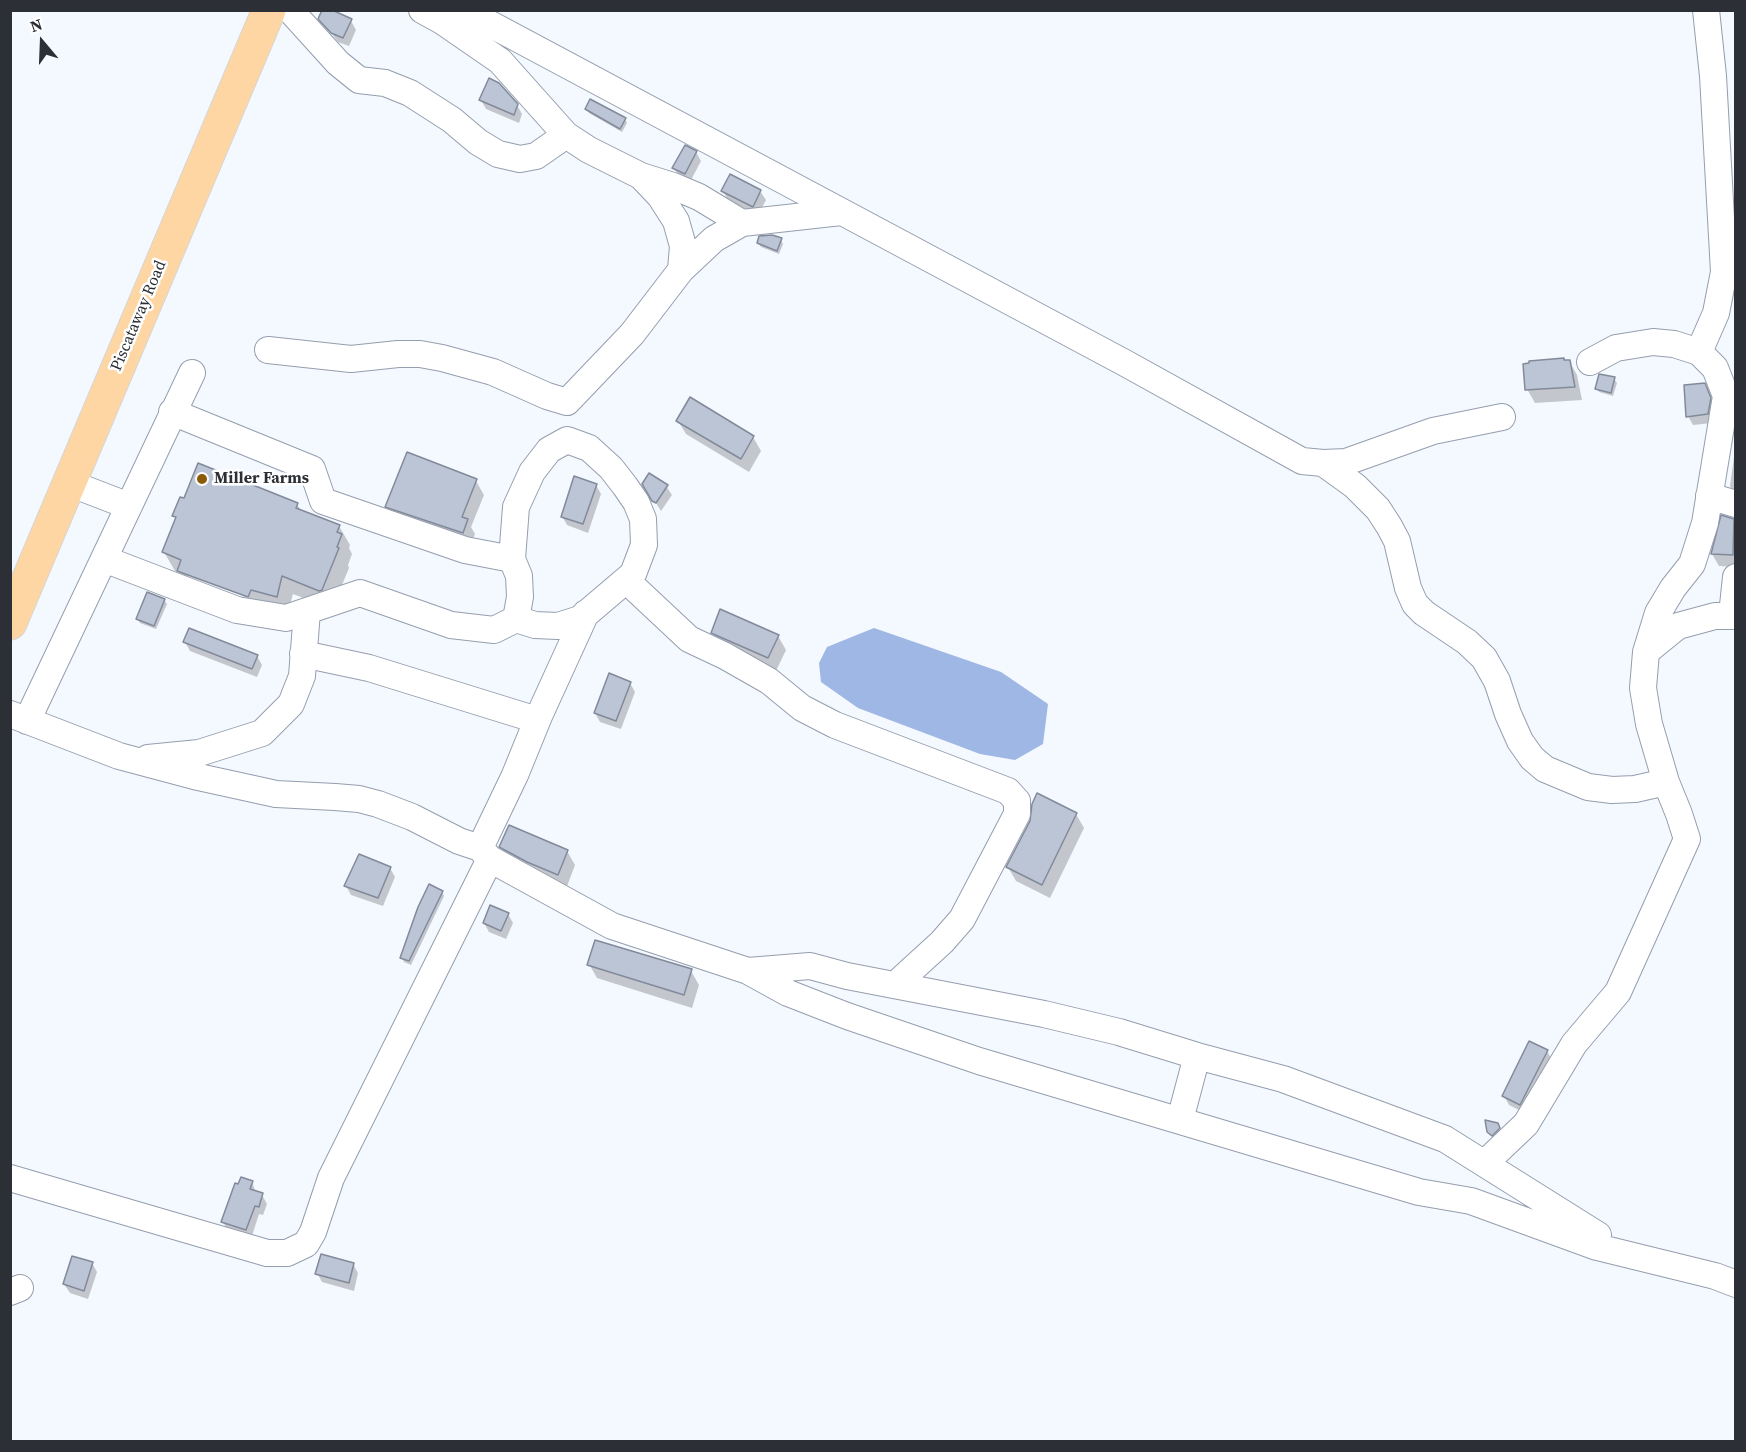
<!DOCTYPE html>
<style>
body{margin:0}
#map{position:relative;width:1746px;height:1452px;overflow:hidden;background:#f4f8ff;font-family:"Source Serif 4",serif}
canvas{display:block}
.frame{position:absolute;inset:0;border:12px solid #2c3036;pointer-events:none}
.north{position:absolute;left:12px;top:12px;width:60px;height:60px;-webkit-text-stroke:4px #fff;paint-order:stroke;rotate:341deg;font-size:16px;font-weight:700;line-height:24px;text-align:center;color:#2c3036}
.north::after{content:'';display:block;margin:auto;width:21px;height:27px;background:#2c3036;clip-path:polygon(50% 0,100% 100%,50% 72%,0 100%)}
</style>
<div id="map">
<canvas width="1746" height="1452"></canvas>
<div class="frame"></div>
<div class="north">N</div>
</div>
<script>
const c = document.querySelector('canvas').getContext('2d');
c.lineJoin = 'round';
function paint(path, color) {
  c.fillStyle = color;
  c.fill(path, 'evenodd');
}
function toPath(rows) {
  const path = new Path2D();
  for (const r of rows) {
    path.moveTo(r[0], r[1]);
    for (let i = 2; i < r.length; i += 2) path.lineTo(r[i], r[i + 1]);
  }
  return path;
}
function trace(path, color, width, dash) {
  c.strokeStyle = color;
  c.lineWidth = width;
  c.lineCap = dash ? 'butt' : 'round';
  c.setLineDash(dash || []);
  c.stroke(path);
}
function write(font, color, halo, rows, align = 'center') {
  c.font = font + ' "Source Serif 4",serif';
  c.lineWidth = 5;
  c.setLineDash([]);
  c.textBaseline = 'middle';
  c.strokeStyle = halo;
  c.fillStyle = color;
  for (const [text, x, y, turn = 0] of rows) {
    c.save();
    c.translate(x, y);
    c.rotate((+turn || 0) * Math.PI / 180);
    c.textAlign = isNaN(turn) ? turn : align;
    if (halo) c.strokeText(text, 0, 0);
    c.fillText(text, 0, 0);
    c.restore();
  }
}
const water = toPath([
 [874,628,1001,672,1048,704,1043,744,1015,760,980,754,858,708,821,682,819,663,827,647]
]);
const shadow = toPath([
 [320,18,351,21,356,30,349,46,338,42],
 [481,100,517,105,522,114,519,123,486,109],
 [586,109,625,119,627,123,622,132,589,113],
 [696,152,701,161,690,182,679,177,674,168],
 [731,176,760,191,766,200,758,215,728,200,723,191],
 [781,240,783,244,779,254,761,247,758,243],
 [1569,361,1577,375,1582,400,1535,403,1527,389],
 [1614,379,1617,383,1613,396,1599,392,1597,388],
 [1709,393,1715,408,1712,423,1693,425,1688,416],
 [678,421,753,437,761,451,749,472,686,434],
 [1736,442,1736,494,1735,495,1730,486],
 [476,481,484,495,471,527,475,534,470,546,395,520,387,506],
 [644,484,666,486,672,495,661,511],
 [596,485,601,494,588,533,567,525,562,516],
 [297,504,301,511,339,526,350,545,349,548,352,554,348,565,349,568,332,609,293,594,287,615,189,589,180,573,175,571,164,552,177,521,174,516],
 [189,574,248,597,247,600,189,577],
 [1723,517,1733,520,1736,524,1736,567,1719,566,1712,554],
 [164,600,167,604,156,629,140,623,138,619],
 [713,633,778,636,786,650,776,671,721,647],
 [185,642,257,656,262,665,257,677,190,651],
 [630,683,635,692,621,729,600,722,595,713],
 [1076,814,1084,828,1050,898,1016,881,1008,867],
 [501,847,567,851,575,865,566,889,509,861],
 [390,868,395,877,383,906,351,895,346,886],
 [442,892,444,896,411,965,404,962,402,958],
 [508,914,513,923,506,939,489,932,484,923],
 [589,964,691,971,699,985,692,1008,597,978],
 [1547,1051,1552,1060,1525,1113,1509,1105,1504,1096],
 [1497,1124,1501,1133,1494,1139,1489,1132],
 [252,1182,256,1193,262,1195,267,1204,263,1215,259,1214,251,1239,228,1231,223,1222],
 [92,1263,97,1272,88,1299,70,1293,64,1284],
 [353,1264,358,1273,354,1291,322,1282,317,1273]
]);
const building = toPath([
 [322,10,332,10,352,19,343,38,331,33,318,19,322,10],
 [489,78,499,83,518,104,514,115,479,100,489,78],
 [590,99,626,118,620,129,585,109,590,99],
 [685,145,697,151,685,174,672,168,685,145],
 [730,174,761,190,753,207,721,191,730,174],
 [772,235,782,238,777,251,757,243,759,236,772,235],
 [1564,358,1564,360,1570,360,1575,387,1525,390,1523,364,1529,363,1529,361,1564,358],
 [1599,374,1615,377,1611,393,1595,389,1599,374],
 [1705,383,1711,398,1708,414,1686,417,1684,385,1705,383],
 [690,397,754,436,741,459,676,421,690,397],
 [407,452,477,479,462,517,468,519,463,533,385,507,407,452],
 [198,463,298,503,296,508,340,525,337,532,342,534,337,547,339,548,322,590,319,591,282,576,277,597,251,590,248,597,177,571,181,560,162,552,176,517,172,516,180,497,184,498,198,463],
 [649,473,668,485,656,503,652,501,642,484,649,473],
 [574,476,597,484,583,524,561,517,574,476],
 [1721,515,1734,519,1733,555,1711,554,1721,515],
 [147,592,165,599,154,626,136,619,147,592],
 [720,609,779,635,768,658,711,633,720,609],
 [189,628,258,655,252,669,183,642,189,628],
 [609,673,631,682,616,721,594,713,609,673],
 [1037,793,1077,813,1042,885,1006,867,1030,821,1032,804,1037,793],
 [509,825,568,850,558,875,527,862,499,847,509,825],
 [359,854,391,867,378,898,344,886,359,854],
 [429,884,443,891,409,961,400,958,418,907,429,884],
 [490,905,509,913,501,931,483,923,490,905],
 [595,940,692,969,684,995,587,965,595,940],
 [1529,1041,1548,1050,1520,1105,1502,1096,1529,1041],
 [1485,1120,1498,1123,1500,1128,1492,1136,1487,1132,1485,1120],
 [241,1177,253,1181,250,1189,263,1193,259,1207,255,1206,246,1230,221,1222,235,1183,238,1184,241,1177],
 [321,1254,354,1263,349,1283,315,1274,321,1254],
 [72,1256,93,1262,84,1291,63,1284,72,1256]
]);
const minor = toPath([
 [290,10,338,63,359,80,385,83,410,93,452,120,478,142,498,154,520,159,536,156,566,135],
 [422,10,442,21,500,61,566,135,589,150,641,176,673,186,699,197,742,223,841,212],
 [464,10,1125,363,1302,461,1323,463,1346,462,1433,431,1502,417],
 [681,270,714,239,742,223],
 [268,350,351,359,398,354,420,354,442,358,493,372,547,396,567,402,632,334,681,270,683,246,676,221,660,196,641,176],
 [1699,352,1716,313,1724,272,1713,76,1706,10],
 [1590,362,1616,348,1653,342,1674,344,1699,352,1715,368,1726,396,1736,409],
 [172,412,312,469,323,501,465,550,512,559,516,507,532,472,549,450,567,440,589,448,611,468,625,486,636,502,643,519,644,545,633,574,580,619,558,626,535,625,516,619],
 [1323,463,1355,486,1378,509,1389,526,1397,541,1408,588,1415,604,1424,613,1467,642,1484,658,1497,681,1508,714,1520,741,1532,758,1545,769,1588,787,1612,790,1635,789,1666,782],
 [69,483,129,506],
 [1709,496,1736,504],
 [104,559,237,610,286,618,360,593,451,625,494,630,516,619,520,597,519,576,512,559],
 [626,580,689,639,725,656,769,681,802,708,835,725,1008,791,1017,801,1017,814,962,919,942,942,896,984],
 [1732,615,1736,577],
 [1646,652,1678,626,1715,616,1736,616],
 [303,654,369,668,537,720],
 [10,714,119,756,194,776,276,794,335,797,359,799,378,804,412,817,459,841,480,848,490,859,612,926,748,971,788,993,847,1016,979,1061,1419,1192,1471,1201,1597,1247,1715,1276,1736,1284],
 [27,721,192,373],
 [148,758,199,753,262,733,291,704,302,676,307,611],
 [480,848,515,775,539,716,586,613],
 [748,971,810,966,847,976,1044,1014,1119,1032,1197,1056,1283,1079,1445,1139,1598,1235],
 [1180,1120,1197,1056],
 [1485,1163,1526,1124,1574,1044,1618,992,1687,839,1679,814,1666,782,1649,724,1643,688,1646,652,1658,613,1673,588,1692,564,1705,523,1726,396],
 [10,1178,267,1253,287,1253,306,1244,313,1232,331,1178,490,859],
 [10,1292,20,1288]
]);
const major = toPath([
 [10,623,269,10]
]);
const markers = [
 [202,479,6,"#8c5a04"]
];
const streetNames = [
 ["Piscataway Road",139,316,-67]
];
const poiNames = [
 ["Miller Farms",214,479]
];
paint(water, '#9fb7e4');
paint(shadow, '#0003');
paint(building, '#bcc5d6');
trace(building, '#828a9a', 1.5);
trace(minor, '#959eae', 28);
trace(major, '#d5d6d7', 35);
trace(minor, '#fff', 26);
trace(major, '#fdd6a4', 33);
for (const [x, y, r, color] of markers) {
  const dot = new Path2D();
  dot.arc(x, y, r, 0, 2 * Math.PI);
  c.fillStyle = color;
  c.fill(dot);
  trace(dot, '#fff', 2);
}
write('16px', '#2c3036', '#fff', streetNames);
write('bold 16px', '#2c3036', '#fff', poiNames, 'left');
</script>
